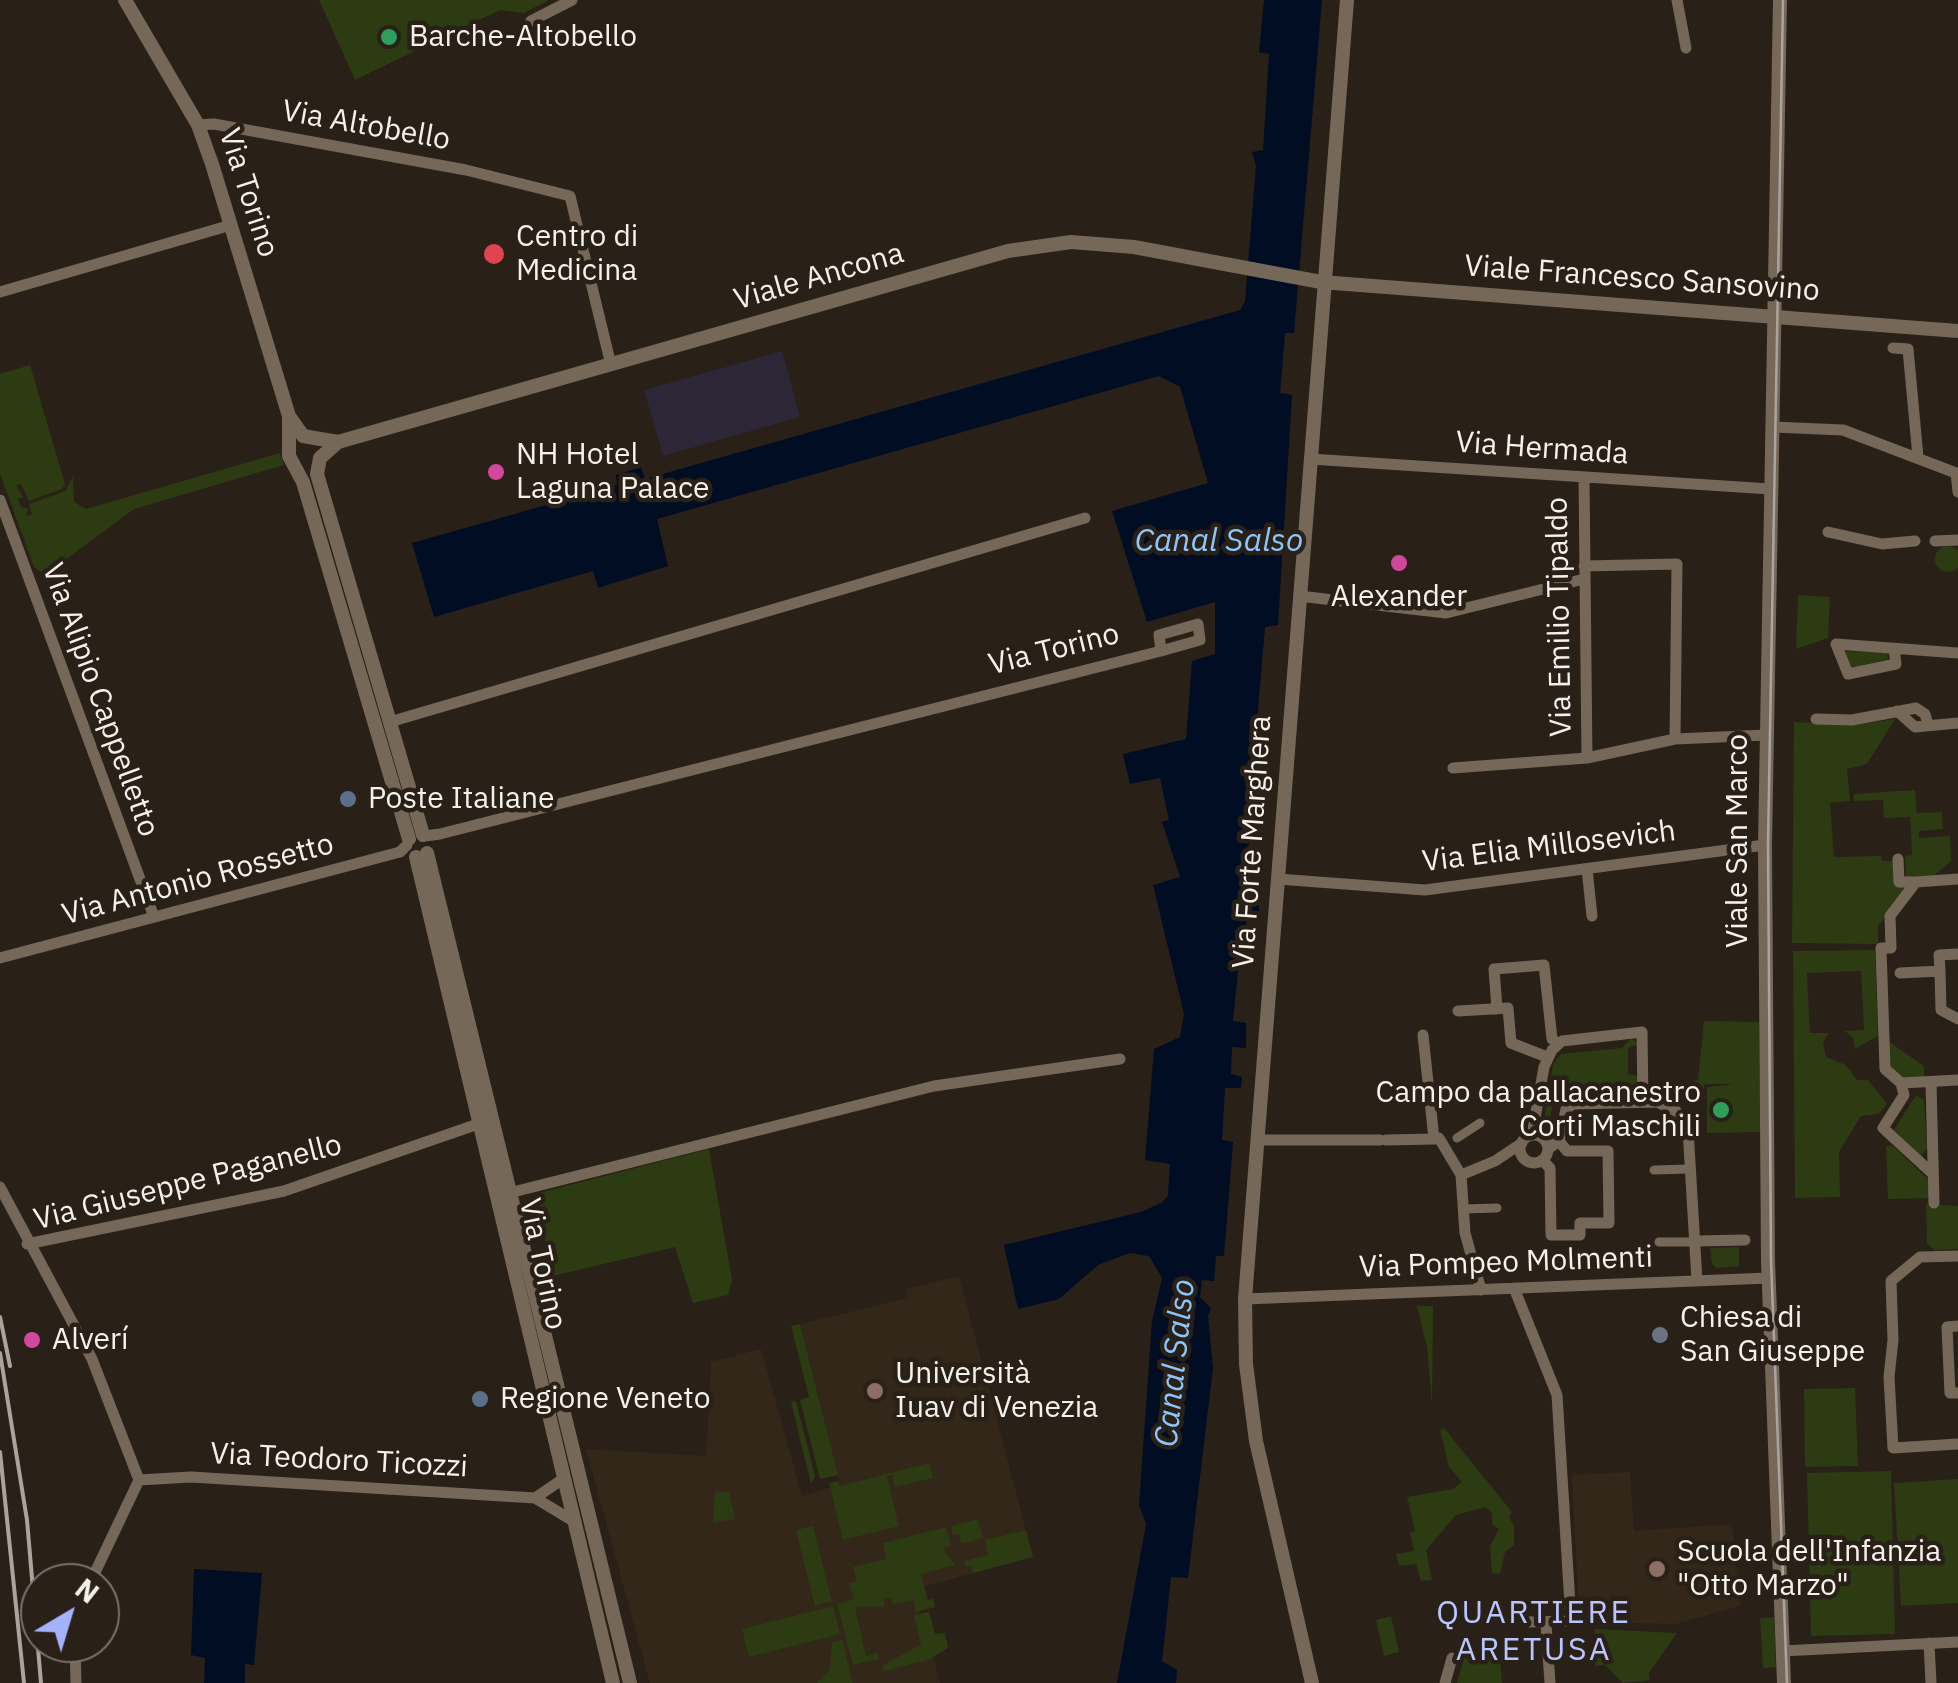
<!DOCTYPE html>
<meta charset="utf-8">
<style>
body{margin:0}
#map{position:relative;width:1958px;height:1683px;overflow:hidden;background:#292018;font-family:"IBM Plex Sans",sans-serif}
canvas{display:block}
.north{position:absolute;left:20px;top:1563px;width:100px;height:100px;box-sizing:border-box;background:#292018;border:2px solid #7b746c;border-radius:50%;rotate:38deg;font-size:28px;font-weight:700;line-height:40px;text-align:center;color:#f7f1eb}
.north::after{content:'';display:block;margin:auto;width:35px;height:45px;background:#a4b2fc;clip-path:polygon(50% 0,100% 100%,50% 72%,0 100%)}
</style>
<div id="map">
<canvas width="1958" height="1683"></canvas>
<div class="north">N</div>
</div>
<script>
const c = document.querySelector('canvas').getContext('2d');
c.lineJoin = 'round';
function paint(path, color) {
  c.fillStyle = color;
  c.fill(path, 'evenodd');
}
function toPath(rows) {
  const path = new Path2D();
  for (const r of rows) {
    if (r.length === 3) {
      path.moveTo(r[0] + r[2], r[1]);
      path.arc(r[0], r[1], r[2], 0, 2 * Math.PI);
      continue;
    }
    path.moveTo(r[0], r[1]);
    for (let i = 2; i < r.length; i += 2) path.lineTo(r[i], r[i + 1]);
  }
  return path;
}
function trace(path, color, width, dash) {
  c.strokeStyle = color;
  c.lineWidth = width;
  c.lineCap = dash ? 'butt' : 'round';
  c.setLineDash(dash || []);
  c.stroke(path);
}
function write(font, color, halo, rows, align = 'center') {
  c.font = font + ' "IBM Plex Sans",sans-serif';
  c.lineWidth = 9;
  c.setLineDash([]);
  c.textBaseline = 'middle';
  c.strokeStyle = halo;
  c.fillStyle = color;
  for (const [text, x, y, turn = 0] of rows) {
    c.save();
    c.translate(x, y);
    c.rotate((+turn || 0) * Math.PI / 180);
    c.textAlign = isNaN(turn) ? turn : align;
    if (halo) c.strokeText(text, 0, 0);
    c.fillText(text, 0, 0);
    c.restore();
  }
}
const commercial = toPath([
 [782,351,800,417,663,456,644,390]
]);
const education = toPath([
 [959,1276,1033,1557,914,1589,940,1683,650,1683,586,1449,706,1456,711,1362,761,1349,802,1496,840,1485,800,1324,908,1298,906,1289],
 [1630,1472,1634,1531,1732,1524,1740,1606,1675,1624,1594,1622,1579,1612,1572,1475]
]);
const green = toPath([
 [319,0,549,0,524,13,500,10,355,80],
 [30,365,65,484,62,489,29,501,21,484,16,485,23,497,18,499,21,507,28,509,26,516,32,514,29,504,65,491,73,477,74,502,86,509,280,453,284,465,134,509,45,575,34,567,0,474,0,374],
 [1948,559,13],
 [1798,595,1830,597,1828,638,1796,649],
 [1844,651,1887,653,1888,659,1851,668],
 [1895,719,1867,764,1847,769,1850,801,1830,803,1834,857,1881,856,1882,861,1894,861,1897,885,1911,884,1878,926,1878,944,1792,943,1794,722,1856,725],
 [1915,790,1917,813,1942,812,1943,829,1919,831,1919,838,1950,836,1951,861,1931,878,1906,879,1905,856,1912,855,1910,817,1884,818,1883,800,1854,801,1854,794],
 [1875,950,1878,1036,1855,1049,1853,1038,1845,1031,1864,1030,1861,971,1807,973,1810,1033,1829,1033,1823,1042,1826,1057,1846,1065,1857,1080,1868,1080,1887,1104,1879,1114,1861,1116,1839,1152,1840,1197,1795,1198,1793,951],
 [1704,1021,1759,1022,1760,1132,1707,1133,1707,1087,1735,1084,1704,1084,1703,1098,1690,1089,1692,1081,1698,1080],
 [1631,1038,1638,1044,1628,1048,1628,1074,1638,1076,1638,1099,1628,1100,1625,1087,1567,1088,1552,1107,1550,1119,1555,1129,1547,1133,1543,1127,1553,1064,1561,1054,1622,1048],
 [1888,1041,1924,1066,1924,1077,1903,1078,1889,1066],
 [1916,1095,1924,1100,1927,1148,1921,1156,1894,1130],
 [1886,1146,1893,1146,1931,1182,1931,1198,1888,1199],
 [709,1149,732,1280,728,1295,693,1303,675,1247,553,1276,535,1194],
 [1926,1204,1958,1206,1958,1249,1935,1250,1927,1244],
 [1739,1247,1739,1266,1717,1268,1712,1264,1710,1248],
 [1417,1306,1433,1306,1432,1404,1427,1347],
 [800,1324,838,1475,820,1479,800,1400,809,1397,791,1326],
 [1855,1388,1858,1466,1805,1467,1804,1389],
 [796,1401,815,1476,811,1484,791,1402],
 [1444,1428,1512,1512,1509,1517,1514,1526,1514,1545,1505,1552,1500,1574,1492,1573,1490,1547,1499,1529,1492,1525,1492,1514,1486,1507,1456,1515,1426,1550,1432,1580,1421,1581,1416,1564,1399,1566,1396,1554,1414,1551,1410,1533,1415,1531,1407,1497,1453,1489,1462,1482,1449,1467,1440,1430],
 [929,1463,933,1478,895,1487,892,1475,887,1476,899,1526,843,1540,829,1483,838,1481,840,1486],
 [1891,1471,1895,1634,1811,1636,1807,1473],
 [1958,1479,1958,1603,1901,1606,1894,1483],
 [715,1491,729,1492,735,1519,713,1523],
 [978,1519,983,1538,961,1544,959,1534,953,1535,951,1526],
 [813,1526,832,1601,815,1606,796,1530],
 [946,1527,951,1546,943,1548,955,1565,921,1574,928,1600,933,1599,935,1607,916,1612,913,1600,893,1604,891,1597,884,1599,885,1606,855,1607,866,1656,878,1653,879,1659,853,1665,837,1604,854,1599,849,1583,857,1581,853,1567,886,1559,883,1543],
 [1026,1530,1033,1557,973,1573,971,1565,965,1567,964,1561,988,1555,985,1540],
 [833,1606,840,1634,749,1657,742,1629],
 [929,1612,935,1634,945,1633,948,1648,928,1660,884,1671,882,1666,921,1644,914,1615],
 [1391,1616,1399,1652,1384,1656,1376,1620],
 [1774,1617,1776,1667,1763,1668,1760,1618],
 [1595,1629,1677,1633,1649,1673,1650,1680,1623,1683,1605,1665,1595,1666],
 [842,1640,853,1683,817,1683,830,1669,832,1642],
 [1486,1655,1500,1657,1502,1683,1457,1683,1464,1658]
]);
const water = toPath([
 [1264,0,1322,0,1294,333,1285,333,1280,393,1292,395,1278,625,1265,627,1256,733,1272,739,1251,748,1244,841,1249,843,1246,867,1254,871,1251,897,1259,906,1259,917,1247,916,1243,951,1240,951,1233,1021,1246,1023,1246,1048,1232,1047,1231,1074,1242,1077,1241,1088,1225,1088,1222,1140,1233,1142,1224,1256,1216,1256,1214,1281,1202,1280,1200,1297,1211,1308,1208,1316,1213,1368,1188,1578,1171,1577,1162,1661,1177,1670,1176,1683,1117,1683,1146,1524,1139,1505,1152,1321,1162,1278,1149,1256,1130,1253,1098,1265,1059,1299,1018,1309,1004,1245,1141,1212,1163,1202,1168,1195,1170,1164,1145,1160,1154,1049,1180,1037,1184,1014,1153,885,1180,877,1162,822,1169,820,1160,778,1130,784,1123,754,1186,739,1192,661,1215,654,1215,602,1147,622,1112,511,1208,483,1180,387,1159,376,657,519,668,566,598,588,593,571,434,617,412,543,617,485,616,475,641,467,645,479,1240,310,1245,301,1256,166,1252,152,1263,150,1269,54,1259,52],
 [194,1569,262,1573,254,1665,245,1664,245,1683,204,1683,205,1658,191,1655]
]);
const pedestrian = toPath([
 [1457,1138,1480,1123],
 [1654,1170,1689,1169],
 [1463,1209,1497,1208],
 [1659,1242,1697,1242]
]);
const minor = toPath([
 [1677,0,1686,48],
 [531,21,572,0],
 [198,125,214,124,466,170,570,196,611,365],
 [0,292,231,225],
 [1893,348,1908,349,1918,457],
 [1773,427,1843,430,1956,473,1958,492],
 [1310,459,1770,489],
 [1584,477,1587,758],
 [0,500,154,917],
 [1828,532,1882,544,1915,541],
 [1935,541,1958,540],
 [1584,566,1677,564,1675,739],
 [1299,596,1446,613,1584,579],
 [1894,649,1896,664,1848,674,1836,644,1958,653],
 [1897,711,1915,727,1958,723],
 [1816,719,1852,720,1916,708,1925,714,1928,724],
 [393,721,1085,518],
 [1453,768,1587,758,1675,739,1766,735],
 [425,836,440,834,1161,651,1200,640,1198,624,1159,635,1161,651],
 [1898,859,1899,882,1916,882],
 [1587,869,1592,916],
 [1278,879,1425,890,1765,845],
 [1958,879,1916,882,1890,916,1891,948,1881,948,1885,1069,1901,1083,1958,1080],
 [0,958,400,852,407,845],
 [1940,971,1941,1010,1958,1019],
 [1900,973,1940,971,1939,955,1958,954],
 [1497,1009,1494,969,1544,965,1552,1039,1558,1044],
 [1458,1011,1508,1008,1511,1043,1547,1057],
 [1423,1035,1434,1139,1439,1138,1461,1175,1465,1233,1481,1290],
 [1931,1082,1934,1203],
 [1901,1083,1904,1095,1883,1128,1933,1174],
 [1532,1135,1544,1067,1552,1050,1562,1041,1642,1032,1643,1102],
 [1534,1149,14],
 [1257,1140,1380,1140],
 [1386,1140,1434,1139],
 [1548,1149,1559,1141,1566,1109,1573,1104,1657,1102,1676,1111,1688,1129,1697,1281],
 [1542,1160,1550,1168,1551,1235,1580,1235,1580,1223,1609,1223,1608,1151,1567,1151,1559,1141],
 [1461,1175,1495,1161,1522,1143],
 [0,1187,92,1359,139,1480,90,1583],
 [513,1192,934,1086,1120,1059],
 [1698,1241,1745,1240],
 [27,1244,284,1191,481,1123],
 [1958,1256,1920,1257,1891,1281,1893,1340,1889,1377,1893,1448,1958,1444],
 [1514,1288,1557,1395,1571,1621,1529,1622],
 [1245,1299,1769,1278],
 [1958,1326,1947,1327,1950,1393,1958,1393],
 [139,1480,191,1477,535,1498,575,1522],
 [535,1498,563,1479],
 [1546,1624,1550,1683],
 [75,1643,76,1683],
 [1929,1643,1931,1683],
 [1782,1651,1958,1642],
 [1445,1683,1452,1658]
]);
const tertiary = toPath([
 [125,0,198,125,212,164,289,416,289,456,303,482,409,839],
 [1780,0,1765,845,1768,1260,1784,1683],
 [289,416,303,436,338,442,1008,251,1071,242,1134,247,1321,282,1958,331],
 [338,442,320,458,317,474,423,835],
 [427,853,630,1683],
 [416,857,613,1683],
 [1312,1683,1256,1441,1246,1364,1245,1299,1347,0]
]);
const tram = toPath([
 [1783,0,1768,844,1771,1260,1787,1683]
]);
const rail = toPath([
 [0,1317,10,1366],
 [0,1353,27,1520,41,1683],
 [0,1452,24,1683]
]);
const markers = [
 [389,37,10,"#2e9e5b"],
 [494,254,12,"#e0444e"],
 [496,472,10,"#d1479c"],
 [1399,563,10,"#d1479c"],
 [348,799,10,"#5c6f8a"],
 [1721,1110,10,"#2e9e5b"],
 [1660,1335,10,"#6b7280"],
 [32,1340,10,"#d1479c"],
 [875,1391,10,"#8d6e63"],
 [480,1399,10,"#5c6f8a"],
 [1657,1569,10,"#8d6e63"]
];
const poiNames = [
 ["Barche-Altobello",409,37],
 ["Centro di",516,237],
 ["Medicina",516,271],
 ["NH Hotel",516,455],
 ["Laguna Palace",516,489],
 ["Alexander",1399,597,"center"],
 ["Poste Italiane",368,799],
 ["Campo da pallacanestro",1701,1093,"right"],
 ["Corti Maschili",1701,1127,"right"],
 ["Chiesa di",1680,1318],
 ["San Giuseppe",1680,1352],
 ["Alverí",52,1340],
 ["Università",895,1374],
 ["Iuav di Venezia",895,1408],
 ["Regione Veneto",500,1399],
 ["Scuola dell'Infanzia",1677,1552],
 ["\"Otto Marzo\"",1677,1586]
];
const streetNames = [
 ["Via Altobello",366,126,10],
 ["Via Torino",248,193,72],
 ["Viale Ancona",819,277,-16],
 ["Viale Francesco Sansovino",1642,279,4],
 ["Via Hermada",1542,449,4],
 ["Via Emilio Tipaldo",1560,617,-91],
 ["Via Torino",1054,650,-14],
 ["Via Alipio Cappelletto",100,700,70],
 ["Viale San Marco",1738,841,-90],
 ["Via Forte Marghera",1253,842,-86],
 ["Via Elia Millosevich",1549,847,-7],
 ["Via Antonio Rossetto",198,880,-15],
 ["Via Giuseppe Paganello",188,1183,-14],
 ["Via Pompeo Molmenti",1506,1263,-2],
 ["Via Torino",542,1264,78],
 ["Via Teodoro Ticozzi",339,1461,3]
];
const waterNames = [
 ["Canal Salso",1219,542],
 ["Canal Salso",1176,1363,-84]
];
const neighbourhoodNames = [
 ["QUARTIERE",1534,1614],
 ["ARETUSA",1534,1651]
];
paint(commercial, '#2c2636');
paint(education, '#322718');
paint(green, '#2c3b12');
paint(water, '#000d23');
trace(pedestrian, '#766858', 9);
trace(minor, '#766858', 11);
trace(tertiary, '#766858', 14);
trace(tram, '#aba39d', 2.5);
trace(rail, '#aba39d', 4);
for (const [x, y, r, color] of markers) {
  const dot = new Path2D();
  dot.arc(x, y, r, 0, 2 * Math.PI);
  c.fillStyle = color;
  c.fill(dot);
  trace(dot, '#292018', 4);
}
write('30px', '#f7f1eb', '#292018', poiNames, 'left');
write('30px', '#f7f1eb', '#292018', streetNames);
write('italic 32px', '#8dc6fd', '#292018', waterNames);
c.letterSpacing = '2.5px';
write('32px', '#bac5fe', '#292018', neighbourhoodNames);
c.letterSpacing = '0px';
</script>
